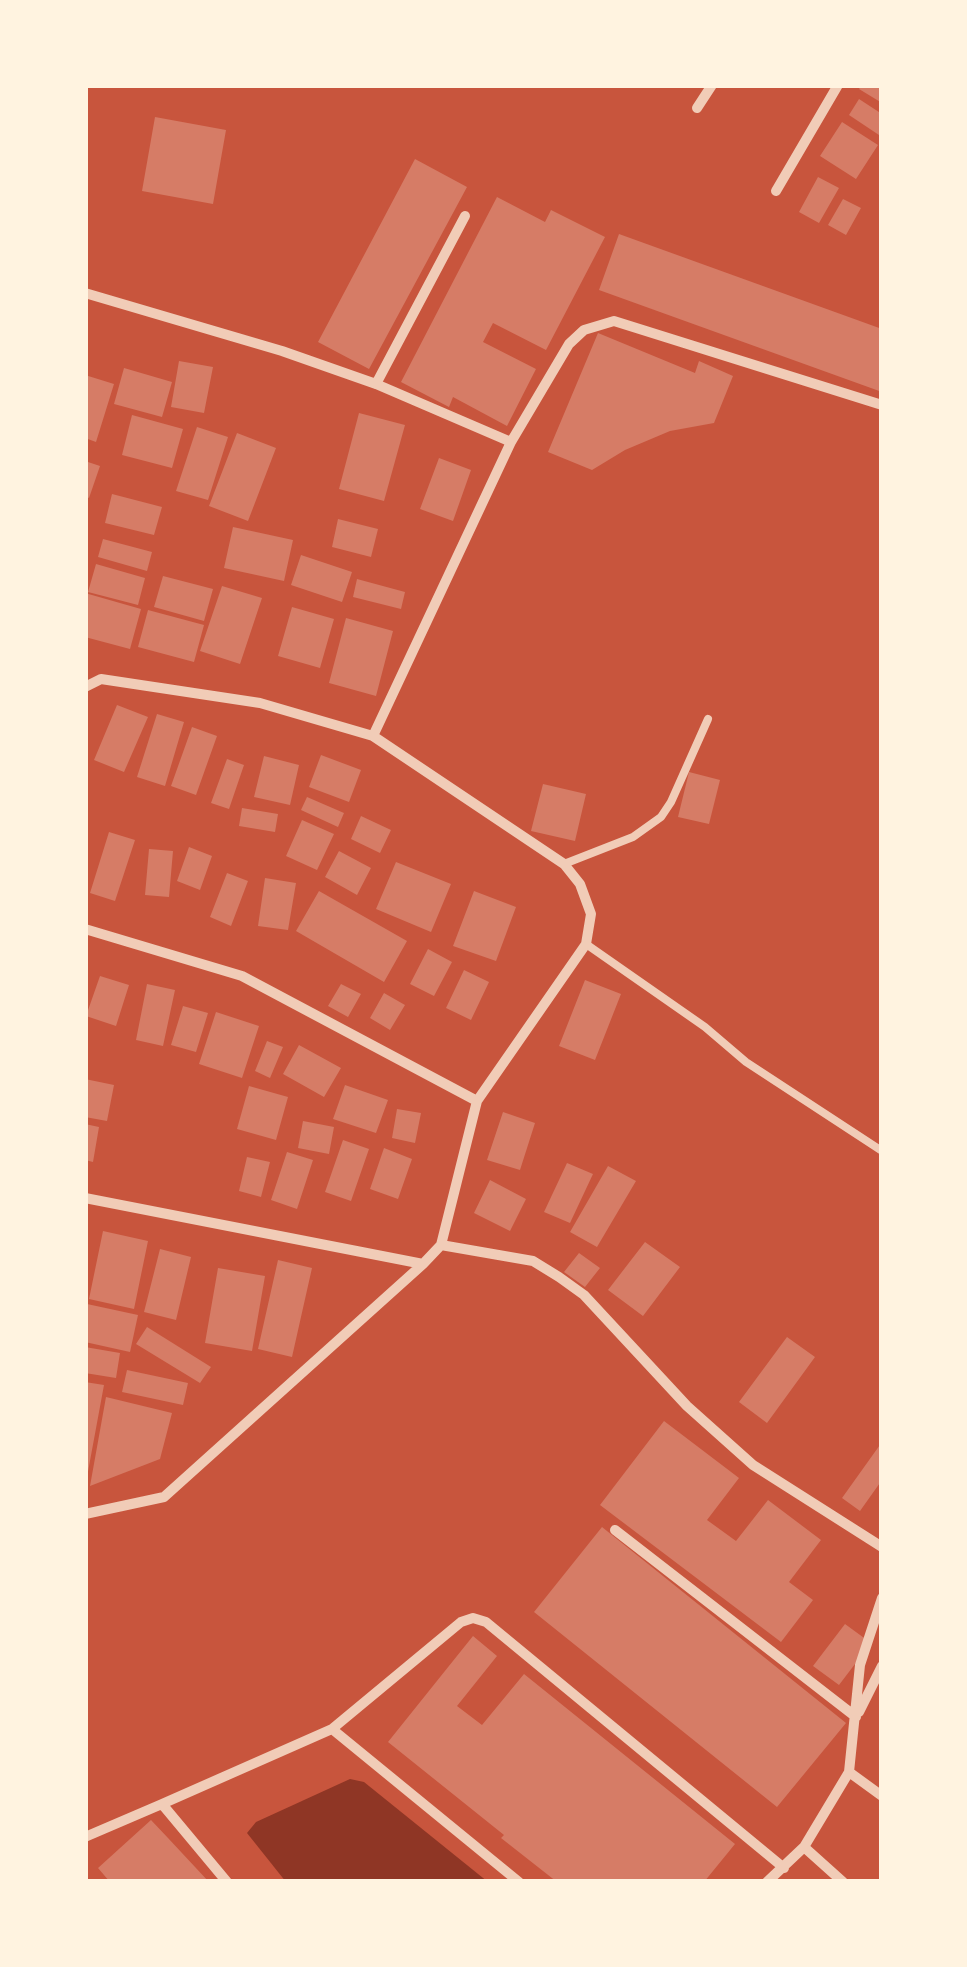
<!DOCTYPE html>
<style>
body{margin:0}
#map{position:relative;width:967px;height:1967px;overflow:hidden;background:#c8553d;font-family:Spectral,serif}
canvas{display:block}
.frame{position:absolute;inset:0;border:88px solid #fff3e0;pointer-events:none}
</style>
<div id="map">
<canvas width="967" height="1967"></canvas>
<div class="frame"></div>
</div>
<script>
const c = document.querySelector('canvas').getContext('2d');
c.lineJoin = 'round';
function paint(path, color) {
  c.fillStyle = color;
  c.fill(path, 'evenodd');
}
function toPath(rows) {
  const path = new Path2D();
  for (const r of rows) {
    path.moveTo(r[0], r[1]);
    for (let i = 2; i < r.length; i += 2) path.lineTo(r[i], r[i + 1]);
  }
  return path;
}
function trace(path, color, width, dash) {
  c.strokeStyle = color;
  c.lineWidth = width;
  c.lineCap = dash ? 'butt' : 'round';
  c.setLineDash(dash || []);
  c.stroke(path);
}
const water = toPath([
 [350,1779,364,1782,488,1882,286,1882,247,1833,256,1822]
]);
const building = toPath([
 [862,85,882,85,882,103,859,89],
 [859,99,882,114,882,137,849,115],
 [155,117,226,130,213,204,142,191],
 [842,122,878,145,856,179,820,156],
 [415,159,467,187,369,369,318,342],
 [818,177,839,188,819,223,799,212],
 [497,197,545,222,551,210,605,237,546,350,493,323,483,342,536,369,507,426,453,397,449,407,401,382],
 [843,199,861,208,846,235,828,225],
 [619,234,882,329,882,392,599,290],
 [598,333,695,373,699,361,733,376,714,423,670,431,625,450,592,470,548,452],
 [179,361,213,367,204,413,171,407],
 [124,368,172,382,162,417,114,404],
 [85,375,114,384,96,442,85,438],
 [359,413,405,425,384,501,339,489],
 [132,415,183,429,172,468,122,455],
 [197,427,228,437,208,500,176,491],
 [237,433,276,448,248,521,209,506],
 [439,458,471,470,453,521,420,509],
 [85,461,100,466,89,498,85,496],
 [112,494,162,507,154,535,105,523],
 [338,519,378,529,371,557,332,547],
 [233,527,293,540,284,581,224,568],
 [103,539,152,552,147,571,98,557],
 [301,555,352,572,342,602,291,585],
 [96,564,145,578,138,605,88,592],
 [163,576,213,589,204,621,154,607],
 [357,579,405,592,401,609,353,597],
 [222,586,262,598,240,664,200,651],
 [85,593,141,609,130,649,85,637],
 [292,607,334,619,320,668,278,656],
 [148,610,204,625,194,662,138,647],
 [346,618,393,631,376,696,329,683],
 [117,705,148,717,124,772,94,760],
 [157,714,184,722,165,786,137,777],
 [192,727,217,736,196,795,171,786],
 [321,755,361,770,349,802,309,787],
 [264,756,299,765,290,805,254,797],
 [227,759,244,765,229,809,211,803],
 [689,772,720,780,709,824,678,817],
 [543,784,586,794,575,841,531,831],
 [307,797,344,813,338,827,301,810],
 [242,808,278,814,275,832,239,826],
 [361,816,391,830,380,853,351,839],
 [302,820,334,834,317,870,286,856],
 [109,832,135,840,115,901,90,893],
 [189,847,212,856,200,890,177,881],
 [149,849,173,851,169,897,145,895],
 [339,851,371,868,357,895,325,877],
 [396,862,451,884,431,932,376,909],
 [227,873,248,881,231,926,210,917],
 [265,878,296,883,288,930,258,926],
 [319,891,407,941,384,982,296,931],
 [474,891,516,907,496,961,453,946],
 [428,949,452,962,434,996,410,984],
 [464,970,489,982,471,1020,446,1008],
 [100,976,129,985,116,1026,86,1016],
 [585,980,621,994,595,1060,559,1046],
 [147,984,175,990,163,1046,136,1040],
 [341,984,361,994,348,1017,328,1006],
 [384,993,405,1005,390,1030,370,1018],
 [183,1006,208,1013,196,1052,171,1045],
 [216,1012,259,1026,242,1078,199,1064],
 [267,1041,283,1047,270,1078,255,1071],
 [299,1045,341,1068,324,1097,283,1074],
 [85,1079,114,1085,107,1121,85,1117],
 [345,1085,388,1100,376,1133,333,1119],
 [249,1086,288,1097,276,1140,237,1129],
 [397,1109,421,1113,415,1143,392,1138],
 [503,1112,535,1123,520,1170,487,1160],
 [303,1121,334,1127,329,1154,298,1148],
 [85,1124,99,1127,93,1162,85,1160],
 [343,1140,369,1149,351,1201,325,1192],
 [384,1148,412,1159,398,1199,370,1189],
 [287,1152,313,1160,297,1209,271,1200],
 [247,1157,270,1162,261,1197,239,1191],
 [567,1163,593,1174,570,1223,544,1212],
 [608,1166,636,1181,597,1247,570,1232],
 [490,1180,526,1199,510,1231,474,1213],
 [103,1231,148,1241,134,1309,89,1299],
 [645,1242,680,1267,643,1316,608,1290],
 [160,1249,191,1257,176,1320,144,1312],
 [579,1253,600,1268,585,1287,564,1272],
 [278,1260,312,1268,292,1357,258,1349],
 [218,1268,265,1276,252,1351,205,1343],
 [87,1304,138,1315,130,1352,85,1342],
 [147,1327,211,1367,200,1383,136,1344],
 [787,1337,815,1357,767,1423,739,1402],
 [85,1347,120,1353,116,1378,85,1373],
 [127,1370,188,1383,183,1405,122,1392],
 [85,1382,104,1385,87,1477,85,1476],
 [106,1397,172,1413,160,1459,90,1486],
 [664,1421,739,1478,707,1520,736,1541,768,1500,821,1540,789,1582,813,1600,781,1642,600,1505],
 [882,1442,882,1480,860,1511,842,1498],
 [602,1527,846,1723,777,1807,534,1612],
 [845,1624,871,1643,839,1685,813,1666],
 [473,1636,497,1656,457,1706,482,1725,524,1674,735,1844,704,1882,557,1882,501,1838,504,1835,388,1742],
 [151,1820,168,1838,209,1882,110,1882,98,1868]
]);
const service = toPath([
 [564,864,633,837,661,817,671,802,708,719],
 [586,944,705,1027,746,1062,882,1151]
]);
const minor = toPath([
 [697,108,712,85],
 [776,191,838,85],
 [85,293,282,351,376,384,511,442],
 [376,384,465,216],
 [85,687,101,679,260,703,373,736,564,864,580,884,591,914,586,944,477,1101,441,1245],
 [373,736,511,442,569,344,584,330,614,321,882,405],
 [85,929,242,976,477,1101],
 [85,1198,423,1264],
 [85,1514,164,1497,423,1264,441,1245,533,1261,559,1277,584,1295,687,1406,753,1465,882,1547],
 [615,1530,856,1717],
 [859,1712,882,1666],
 [332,1729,461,1622,473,1618,486,1622,784,1868],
 [849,1772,882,1796],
 [162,1804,332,1729,519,1882],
 [85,1837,162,1804,227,1882],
 [804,1847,843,1882],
 [767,1882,804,1847,849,1772,860,1665,882,1598]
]);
paint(water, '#8f3625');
paint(building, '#d67c66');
trace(service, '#f1ccb7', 8);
trace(minor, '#f1ccb7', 10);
</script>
